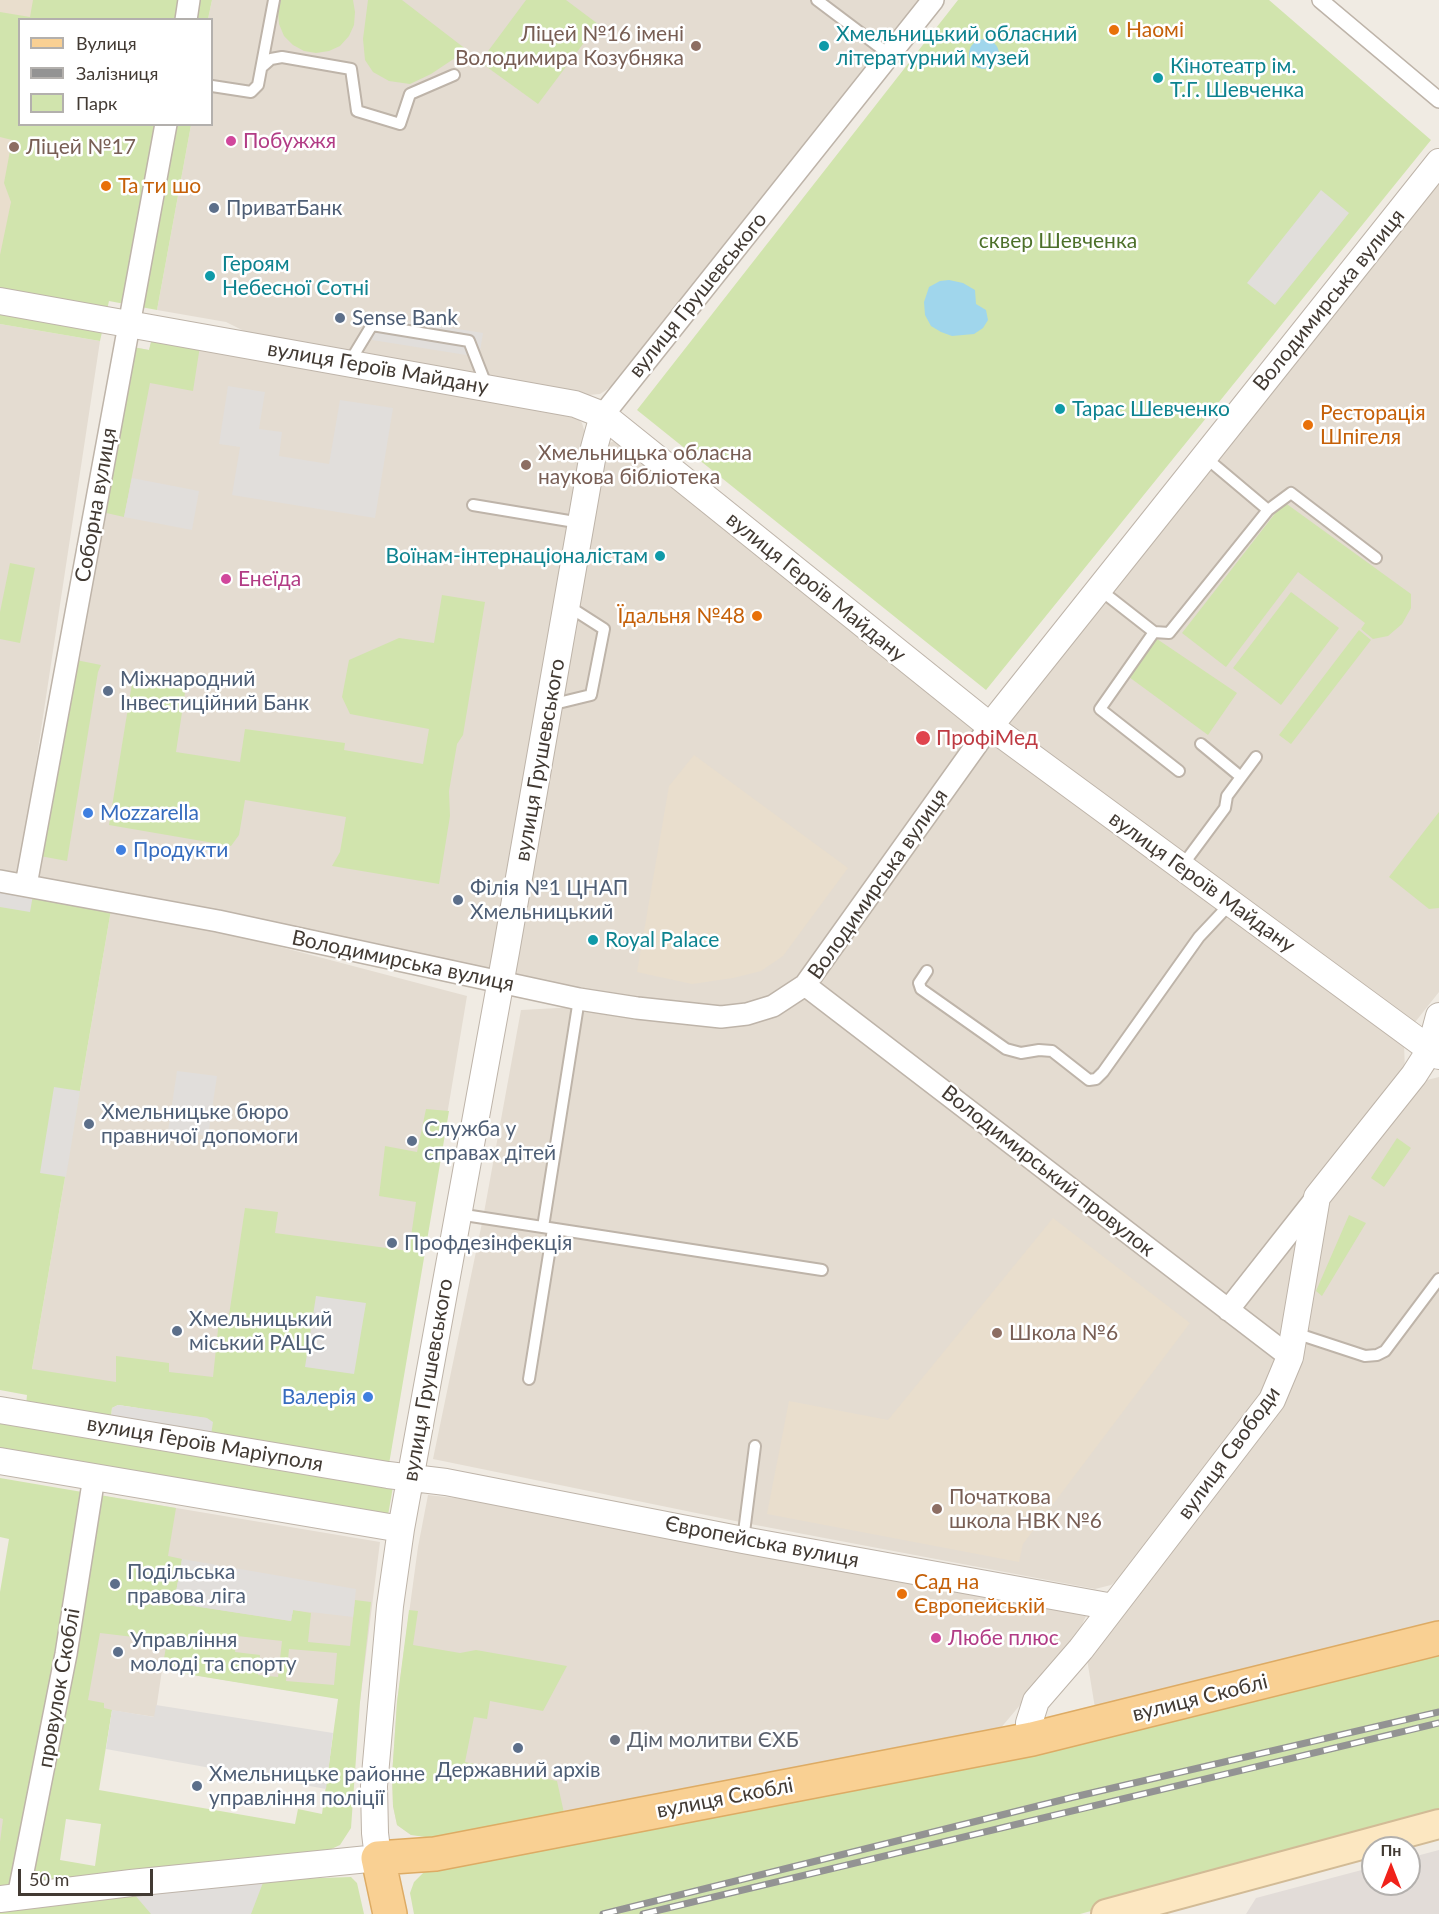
<!DOCTYPE html>
<meta charset="utf-8">
<style>
body{margin:0}
#map{position:relative;width:1439px;height:1914px;overflow:hidden;background:#f0ebe3;font-family:Lato,sans-serif}
canvas{display:block}
.legend{position:absolute;left:18px;top:18px;width:195px;height:108px;box-sizing:border-box;background:#fff;border:2px solid #b3b0ad;margin:0;padding:8px 10px;list-style:none;font-size:18px;color:#423a33}
.legend li{display:flex;align-items:center;gap:12px;height:30px}
.legend b{width:30px;border:2px solid #b3b0ad}
.north{position:absolute;left:1361px;top:1836px;width:60px;height:60px;box-sizing:border-box;background:#fff;border:2px solid #b3b0ad;border-radius:50%;rotate:0deg;font-size:16px;font-weight:700;line-height:24px;text-align:center;color:#423a33}
.north::after{content:'';display:block;margin:auto;width:21px;height:27px;background:#f0221a;clip-path:polygon(50% 0,100% 100%,50% 72%,0 100%)}
.scale{position:absolute;left:18px;top:1869px;width:135px;height:27px;box-sizing:border-box;border:3px solid #423a33;border-top:0;padding-left:8px;font-size:18px;line-height:21px;white-space:nowrap;color:#423a33;-webkit-text-stroke:4px #fff;paint-order:stroke}
</style>
<div id="map">
<canvas width="1439" height="1914"></canvas>
<ul class="legend">
<li><b style="height:8px;background:#f9d093"></b>Вулиця</li>
<li><b style="height:8px;background:#939393"></b>Залізниця</li>
<li><b style="height:16px;background:#d1e4ad"></b>Парк</li>
</ul>
<div class="north">Пн</div>
<div class="scale">50 m</div>
</div>
<script>
const c = document.querySelector('canvas').getContext('2d');
c.lineJoin = 'round';
function paint(path, color) {
  c.fillStyle = color;
  c.fill(path, 'evenodd');
}
function toPath(rows) {
  const path = new Path2D();
  for (const r of rows) {
    if (r.length === 3) {
      path.moveTo(r[0] + r[2], r[1]);
      path.arc(r[0], r[1], r[2], 0, 2 * Math.PI);
      continue;
    }
    path.moveTo(r[0], r[1]);
    for (let i = 2; i < r.length; i += 2) path.lineTo(r[i], r[i + 1]);
  }
  return path;
}
function trace(path, color, width, dash) {
  c.strokeStyle = color;
  c.lineWidth = width;
  c.lineCap = dash ? 'butt' : 'round';
  c.setLineDash(dash || []);
  c.stroke(path);
}
function write(font, color, halo, rows, align = 'center') {
  c.font = font + ' Lato,sans-serif';
  c.lineWidth = 5;
  c.setLineDash([]);
  c.textBaseline = 'middle';
  c.strokeStyle = halo;
  c.fillStyle = color;
  for (const [text, x, y, turn = 0] of rows) {
    c.save();
    c.translate(x, y);
    c.rotate((+turn || 0) * Math.PI / 180);
    c.textAlign = isNaN(turn) ? turn : align;
    if (halo) c.strokeText(text, 0, 0);
    c.fillText(text, 0, 0);
    c.restore();
  }
}
const residential = toPath([
 [212,0,923,0,619,382,600,394,577,396,260,339,226,322,157,310,191,125,212,124,212,20,208,19],
 [1439,177,1439,992,1412,1026,1003,724],
 [0,324,100,341,19,875,0,872],
 [152,338,572,412,582,423,585,433,493,971,36,878,133,347,149,350],
 [614,441,622,443,977,728,799,978,769,998,745,1005,721,1008,638,999,580,990,511,975,607,444],
 [992,739,1404,1043,1405,1072,1308,1193,1284,1341,818,983],
 [111,910,216,930,467,996,391,1449,211,1435,32,1369],
 [805,996,1280,1361,1271,1382,1125,1573,1111,1585,1095,1589,745,1523,433,1459,483,1218,521,1010,577,1007,694,1023],
 [1439,1077,1439,1621,1095,1708,1087,1659,1271,1419,1325,1201,1419,1082],
 [92,1494,380,1542,360,1702,162,1670,155,1717,57,1702,0,1882,0,1644],
 [428,1495,492,1502,681,1535,1086,1616,1075,1640,999,1730,564,1813,411,1835,397,1825,393,1806,392,1776,397,1702,418,1547]
]);
const industrial = toPath([
 [1439,1850,1439,1914,1246,1914,1256,1898,1373,1867,1373,1884,1409,1884,1409,1858]
]);
const education = toPath([
 [0,0,54,0,51,19,20,20,20,124,32,125,0,283],
 [694,755,848,868,783,956,761,971,733,978,692,984,637,972,669,786],
 [1053,1218,1190,1323,1023,1544,1019,1562,767,1514,789,1401,888,1420]
]);
const green = toPath([
 [33,0,212,0,208,19,20,20,20,124,191,125,157,310,109,301,100,341,0,324,0,255,11,202,4,183,12,140,0,137,0,12,30,17],
 [281,0,353,0,355,12,354,25,349,36,340,46,329,51,316,53,304,51,293,45,284,36,279,24,278,11],
 [368,0,402,0,467,50,431,74,410,84,389,81,373,72,365,60,363,39],
 [526,0,566,0,598,24,538,104,480,62],
 [958,0,1269,0,1431,140,986,690,637,410],
 [152,338,200,346,193,391,150,383,124,517,102,512,133,347,149,350],
 [1284,502,1411,594,1411,608,1402,624,1388,636,1373,639,1361,629,1365,623,1298,572,1226,667,1182,633],
 [10,563,35,568,20,643,0,639,0,612],
 [1291,592,1339,628,1281,705,1233,668],
 [442,595,485,602,463,735,457,744,449,791,450,816,439,884,332,866,340,852,346,817,245,800,239,835,231,846,109,825,133,677,186,686,176,752,240,762,245,729,345,743,344,750,423,764,429,729,350,714,342,697,349,660,399,638,434,643],
 [1359,630,1371,640,1291,744,1279,735],
 [1157,639,1237,693,1208,735,1129,677],
 [76,660,101,665,98,672,67,861,40,856],
 [1439,812,1439,908,1429,909,1389,877],
 [0,889,111,910,32,1369,116,1382,116,1356,169,1363,169,1372,213,1377,219,1320,228,1322,245,1208,278,1212,275,1233,409,1251,416,1202,379,1196,385,1146,417,1152,426,1109,449,1111,389,1464,211,1435,207,1418,118,1405,112,1408,111,1419,26,1405,27,1395,0,1390],
 [1397,1138,1411,1148,1384,1187,1371,1178],
 [1349,1215,1366,1223,1322,1296,1316,1291],
 [0,1415,394,1481,387,1521,0,1456],
 [0,1478,176,1508,168,1556,182,1559,174,1603,291,1621,293,1610,311,1613,308,1642,350,1646,355,1600,371,1602,360,1702,351,1828,340,1845,264,1880,351,1877,357,1883,364,1914,0,1914,0,1842,3,1819,0,1818,0,1592,9,1539,0,1537],
 [100,1633,167,1641,162,1670,338,1699,322,1814,298,1809,295,1824,99,1790,112,1710,104,1708,104,1703,88,1700],
 [237,1636,282,1641,278,1677,258,1675,260,1655,235,1652],
 [289,1649,337,1653,334,1685,286,1681],
 [66,1819,101,1824,95,1866,60,1860],
 [409,1610,418,1611,413,1645,460,1653,476,1650,567,1666,543,1711,490,1701,487,1719,474,1717,465,1762,557,1781,564,1813,432,1838,411,1835,397,1825,393,1806,392,1776,397,1702],
 [1439,1650,1439,1817,1080,1914,414,1914,410,1893,414,1882,424,1872,438,1865]
]);
const parking = toPath([
 [1321,190,1349,213,1275,305,1247,283],
 [376,316,483,333,479,357,372,340],
 [228,386,265,392,259,429,282,432,279,456,329,464,340,400,393,408,375,518,232,495,240,447,219,444],
 [132,478,199,491,192,530,124,517],
 [0,889,33,895,30,912,0,907],
 [177,1071,217,1076,208,1136,168,1131],
 [54,1087,80,1091,66,1177,40,1173],
 [316,1296,366,1303,354,1374,305,1367],
 [118,1405,207,1418,213,1422,211,1435,111,1419,112,1408],
 [182,1559,356,1589,353,1617,293,1610,291,1621,174,1603],
 [156,1705,333,1733,326,1789,106,1749,112,1710,154,1717],
 [264,1880,251,1914,151,1914,134,1894]
]);
const water = toPath([
 [984,54,15],
 [949,280,963,283,975,290,976,304,986,310,988,320,983,328,974,334,952,336,941,332,931,326,925,315,924,302,929,287,940,281]
]);
const service = toPath([
 [817,0,890,55],
 [263,66,271,59,282,57,351,69,357,111,400,124,410,94,454,75],
 [212,86,251,92,258,85,274,0],
 [349,363,372,325,469,341,487,387],
 [473,505,581,523],
 [1268,510,1291,493,1376,558],
 [1099,589,1154,632,1100,709,1179,771],
 [1154,632,1169,633,1268,510,1205,457],
 [550,705,591,695,604,629,568,606],
 [1201,744,1241,777],
 [1182,866,1225,808,1227,796,1256,757],
 [927,971,919,983,921,989,1006,1049,1021,1053,1039,1050,1052,1051,1089,1080,1096,1079,1103,1072,1199,937,1230,904],
 [458,1214,822,1270],
 [543,1227,579,999],
 [1295,1333,1365,1356,1377,1355,1385,1351,1439,1279],
 [529,1379,553,1229],
 [743,1540,755,1446]
]);
const pedestrian = toPath([
 [1320,0,1439,100]
]);
const minor = toPath([
 [186,20,189,0],
 [603,415,933,0],
 [0,881,218,921,579,999,637,1008,721,1017,747,1014,773,1006,805,985,990,726],
 [26,885,166,124],
 [805,985,1290,1357],
 [1228,1310,1317,1197],
 [18,1897,66,1654,94,1477]
]);
const tertiary = toPath([
 [0,301,575,404,603,415,990,726,1439,1056],
 [990,726,1439,162],
 [0,1410,388,1475,446,1482,743,1540,1113,1607],
 [0,1461,401,1529],
 [1032,1739,1029,1723,1036,1701,1081,1649,1272,1400,1290,1357,1317,1197,1414,1075,1430,1050,1439,1016],
 [0,1899,131,1883,378,1858,375,1833,374,1786,390,1606,401,1529,506,952,594,448,603,415]
]);
const secondary = toPath([
 [1106,1914,1439,1824]
]);
const primary = toPath([
 [390,1914,378,1858,435,1854,1032,1739,1439,1638]
]);
const rail = toPath([
 [603,1914,1074,1797,1439,1712],
 [643,1914,1439,1723]
]);
const markers = [
 [1114,30,6,"#e8710a"],
 [696,46,6,"#8d6e63"],
 [824,46,6,"#0f9aa8"],
 [1158,78,6,"#0f9aa8"],
 [231,141,6,"#d1479c"],
 [14,147,6,"#8d6e63"],
 [106,186,6,"#e8710a"],
 [214,208,6,"#5c6f8a"],
 [210,276,6,"#0f9aa8"],
 [340,318,6,"#5c6f8a"],
 [1060,409,6,"#0f9aa8"],
 [1308,425,6,"#e8710a"],
 [526,465,6,"#8d6e63"],
 [660,556,6,"#0f9aa8"],
 [226,579,6,"#d1479c"],
 [757,616,6,"#e8710a"],
 [108,691,6,"#5c6f8a"],
 [923,738,8,"#e0444e"],
 [88,813,6,"#3f7fe0"],
 [121,850,6,"#3f7fe0"],
 [458,900,6,"#5c6f8a"],
 [593,940,6,"#0f9aa8"],
 [89,1124,6,"#5c6f8a"],
 [412,1141,6,"#5c6f8a"],
 [392,1243,6,"#5c6f8a"],
 [177,1331,6,"#5c6f8a"],
 [997,1333,6,"#8d6e63"],
 [368,1397,6,"#3f7fe0"],
 [937,1509,6,"#8d6e63"],
 [115,1584,6,"#5c6f8a"],
 [902,1594,6,"#e8710a"],
 [936,1638,6,"#d1479c"],
 [118,1652,6,"#5c6f8a"],
 [615,1740,6,"#6b7280"],
 [518,1748,6,"#5c6f8a"],
 [197,1786,6,"#5c6f8a"]
];
const foodNames = [
 ["Наомі",1126,30],
 ["Та ти шо",118,186],
 ["Ресторація",1320,413],
 ["Шпігеля",1320,437],
 ["Їдальня №48",745,616,"right"],
 ["Сад на",914,1582],
 ["Європейській",914,1606]
];
const educationNames = [
 ["Ліцей №16 імені",684,34,"right"],
 ["Володимира Козубняка",684,58,"right"],
 ["Ліцей №17",26,147],
 ["Хмельницька обласна",538,453],
 ["наукова бібліотека",538,477],
 ["Школа №6",1009,1333],
 ["Початкова",949,1497],
 ["школа НВК №6",949,1521]
];
const cultureNames = [
 ["Хмельницький обласний",836,34],
 ["літературний музей",836,58],
 ["Кінотеатр ім.",1170,66],
 ["Т.Г. Шевченка",1170,90],
 ["Героям",222,264],
 ["Небесної Сотні",222,288],
 ["Тарас Шевченко",1072,409],
 ["Воїнам-інтернаціоналістам",648,556,"right"],
 ["Royal Palace",605,940]
];
const hotelNames = [
 ["Побужжя",243,141],
 ["Енеїда",238,579],
 ["Любе плюс",948,1638]
];
const serviceNames = [
 ["ПриватБанк",226,208],
 ["Sense Bank",352,318],
 ["Міжнародний",120,679],
 ["Інвестиційний Банк",120,703],
 ["Філія №1 ЦНАП",470,888],
 ["Хмельницький",470,912],
 ["Хмельницьке бюро",101,1112],
 ["правничої допомоги",101,1136],
 ["Служба у",424,1129],
 ["справах дітей",424,1153],
 ["Профдезінфекція",404,1243],
 ["Хмельницький",189,1319],
 ["міський РАЦС",189,1343],
 ["Подільська",127,1572],
 ["правова ліга",127,1596],
 ["Управління",130,1640],
 ["молоді та спорту",130,1664],
 ["Державний архів",518,1770,"center"],
 ["Хмельницьке районне",209,1774],
 ["управління поліції",209,1798]
];
const parkNames = [
 ["сквер Шевченка",1058,241]
];
const streetNames = [
 ["вулиця Грушевського",698,295,-51],
 ["Володимирська вулиця",1329,300,-51],
 ["вулиця Героїв Майдану",378,368,10],
 ["Соборна вулиця",96,505,-80],
 ["вулиця Героїв Майдану",816,587,39],
 ["вулиця Грушевського",540,760,-80],
 ["вулиця Героїв Майдану",1202,882,36],
 ["Володимирська вулиця",878,884,-55],
 ["Володимирська вулиця",403,961,12],
 ["Володимирський провулок",1048,1171,38],
 ["вулиця Грушевського",428,1380,-80],
 ["вулиця Героїв Маріуполя",205,1444,10],
 ["вулиця Свободи",1229,1453,-54],
 ["Європейська вулиця",762,1542,11],
 ["провулок Скоблі",59,1688,-80],
 ["вулиця Скоблі",1200,1698,-14],
 ["вулиця Скоблі",725,1798,-11]
];
const healthNames = [
 ["ПрофіМед",936,738]
];
const shopNames = [
 ["Mozzarella",100,813],
 ["Продукти",133,850],
 ["Валерія",356,1397,"right"]
];
const worshipNames = [
 ["Дім молитви ЄХБ",627,1740]
];
paint(residential, '#e4dcd1');
paint(industrial, '#e2dcd8');
paint(education, '#e9decd');
paint(green, '#d1e4ad');
paint(parking, '#e1dedb');
paint(water, '#a0d6ec');
trace(service, '#beb4a9', 14);
trace(pedestrian, '#beb4a9', 18);
trace(minor, '#beb4a9', 24);
trace(tertiary, '#beb4a9', 28);
trace(secondary, '#d2bb96', 32);
trace(primary, '#ddab64', 36);
trace(service, '#fff', 10);
trace(pedestrian, '#fff', 15);
trace(minor, '#fff', 21);
trace(tertiary, '#fff', 26);
trace(secondary, '#fce7c1', 28);
trace(primary, '#f9d093', 33);
trace(rail, '#939393', 7);
trace(rail, '#fff', 4.5, [14]);
for (const [x, y, r, color] of markers) {
  const dot = new Path2D();
  dot.arc(x, y, r, 0, 2 * Math.PI);
  c.fillStyle = color;
  c.fill(dot);
  trace(dot, '#fff', 2);
}
write('21px', '#c56008', '#fff', foodNames, 'left');
write('21px', '#785e54', '#fff', educationNames, 'left');
write('21px', '#0d838f', '#fff', cultureNames, 'left');
write('21px', '#b23c85', '#fff', hotelNames, 'left');
write('21px', '#4e5e75', '#fff', serviceNames, 'left');
write('21px', '#4d702a', '#fff', parkNames);
write('21px', '#423a33', '#fff', streetNames);
write('21px', '#be3a42', '#fff', healthNames, 'left');
write('21px', '#366cbe', '#fff', shopNames, 'left');
write('21px', '#5b616d', '#fff', worshipNames, 'left');
</script>
